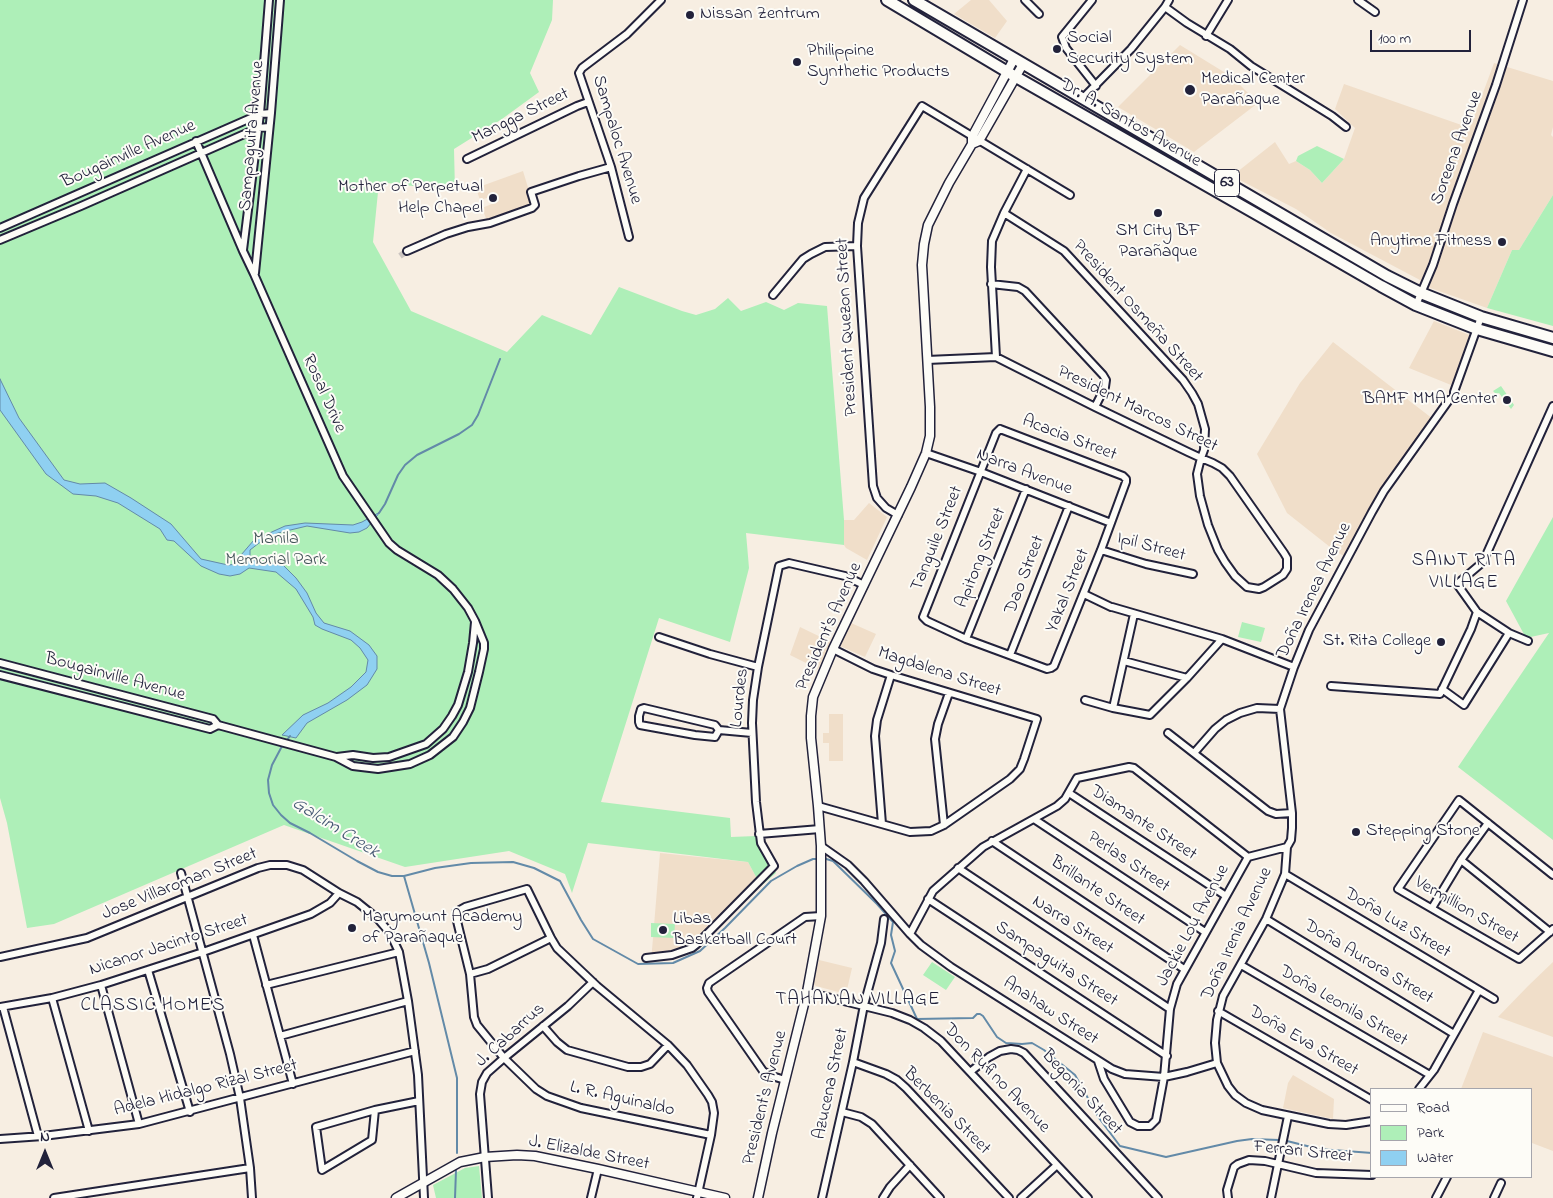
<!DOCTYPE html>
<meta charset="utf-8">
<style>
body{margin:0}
#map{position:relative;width:1553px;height:1198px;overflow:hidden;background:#f7eee2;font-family:"Indie Flower",sans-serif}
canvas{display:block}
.legend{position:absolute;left:1370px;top:1088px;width:162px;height:90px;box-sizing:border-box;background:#fdfcf7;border:1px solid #a5a5ac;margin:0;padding:6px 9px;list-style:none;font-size:15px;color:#22223b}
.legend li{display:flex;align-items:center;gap:10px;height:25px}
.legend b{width:25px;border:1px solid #a5a5ac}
.north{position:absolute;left:20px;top:1128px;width:50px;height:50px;-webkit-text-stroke:4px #fdfcf7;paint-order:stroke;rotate:0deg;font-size:14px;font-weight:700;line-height:20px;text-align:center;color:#22223b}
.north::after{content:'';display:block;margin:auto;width:18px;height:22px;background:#22223b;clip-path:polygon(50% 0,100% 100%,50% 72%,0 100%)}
.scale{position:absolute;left:1370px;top:30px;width:101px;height:22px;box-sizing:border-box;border:2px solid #22223b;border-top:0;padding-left:6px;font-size:15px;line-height:18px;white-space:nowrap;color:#22223b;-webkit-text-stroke:4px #fdfcf7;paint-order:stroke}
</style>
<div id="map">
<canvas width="1553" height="1198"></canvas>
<ul class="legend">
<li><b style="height:6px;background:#fdfcf7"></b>Road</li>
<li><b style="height:14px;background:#aeefb8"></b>Park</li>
<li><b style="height:14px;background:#8fd0f1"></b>Water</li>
</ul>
<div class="north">N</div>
<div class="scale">100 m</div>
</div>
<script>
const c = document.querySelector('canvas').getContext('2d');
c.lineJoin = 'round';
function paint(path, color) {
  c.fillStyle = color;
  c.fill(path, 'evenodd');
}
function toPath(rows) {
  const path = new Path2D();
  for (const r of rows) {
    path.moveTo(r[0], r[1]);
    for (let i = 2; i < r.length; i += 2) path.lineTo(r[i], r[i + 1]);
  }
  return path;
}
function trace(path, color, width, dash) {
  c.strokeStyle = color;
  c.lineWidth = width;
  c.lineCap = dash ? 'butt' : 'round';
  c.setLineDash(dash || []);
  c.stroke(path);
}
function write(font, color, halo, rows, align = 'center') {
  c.font = font + ' "Indie Flower",sans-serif';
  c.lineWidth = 4;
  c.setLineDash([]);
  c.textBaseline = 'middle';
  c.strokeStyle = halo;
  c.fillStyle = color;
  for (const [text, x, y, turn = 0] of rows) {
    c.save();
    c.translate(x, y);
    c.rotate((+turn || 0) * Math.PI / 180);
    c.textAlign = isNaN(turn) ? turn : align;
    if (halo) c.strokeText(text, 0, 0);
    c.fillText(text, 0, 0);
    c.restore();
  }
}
const built = toPath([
 [971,0,989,0,1007,21,995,38,954,14],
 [1180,45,1232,77,1258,103,1194,152,1118,107],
 [1494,63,1553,81,1553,127,1551,135,1553,137,1553,195,1519,250,1512,250,1487,308,1422,285,1420,280,1331,233,1296,209,1232,176,1275,142,1289,164,1296,161,1310,170,1322,183,1344,159,1355,128,1335,109,1344,84,1470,128],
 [523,171,533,204,487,221,482,208,499,201,497,195,480,200,476,188],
 [1434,321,1472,336,1451,385,1409,368],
 [1333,342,1433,419,1376,498,1345,557,1330,547,1287,513,1257,454,1300,383],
 [869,503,887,517,867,560,846,548,844,545,844,520,854,520],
 [851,623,876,634,865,657,840,646],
 [800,627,831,642,818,669,790,655],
 [829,714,843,714,843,761,829,761,829,743,823,743,823,733,829,733],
 [660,853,748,862,761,886,711,934,673,960,651,962],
 [819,960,852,968,846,994,816,986,813,984],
 [1553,962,1553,1037,1498,1017,1528,986],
 [1483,1032,1553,1057,1553,1151,1532,1143,1532,1089,1461,1089],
 [1293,1075,1334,1099,1333,1119,1283,1108,1288,1083]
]);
const green = toPath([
 [0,0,553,0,552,20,530,73,539,92,502,119,454,149,455,191,379,182,373,242,411,311,507,352,542,315,591,335,619,287,682,311,696,315,715,309,728,298,741,311,766,302,784,310,798,303,827,306,844,520,844,545,746,533,749,568,730,642,659,618,601,802,730,818,731,837,756,836,776,873,761,886,748,862,588,843,572,893,565,874,509,851,405,867,284,825,54,924,27,928,7,823,0,798],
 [1317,146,1344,159,1322,183,1310,170,1296,161,1298,156],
 [1553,195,1553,326,1487,308,1512,250,1519,250],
 [1501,386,1514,405,1511,409,1499,393,1496,394,1493,391],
 [1553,517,1553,840,1458,767,1549,633,1526,638,1506,601],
 [1242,622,1265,628,1261,642,1238,637],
 [651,923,675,924,674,938,651,937],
 [932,962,955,977,946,990,923,975],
 [479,1166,482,1198,436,1198,433,1185,465,1168]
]);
const water = toPath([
 [0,379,19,418,64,480,80,484,105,483,131,498,171,524,201,559,228,565,238,564,241,555,254,540,285,526,305,523,353,525,362,522,380,512,367,528,359,532,350,533,307,526,278,533,259,543,250,550,250,560,283,565,296,578,307,593,316,613,324,623,350,631,369,645,377,656,377,669,367,685,347,700,307,723,296,738,282,735,303,715,328,703,351,687,366,672,368,660,360,648,351,640,322,629,315,625,313,617,296,589,276,572,249,568,240,574,230,576,219,574,201,566,174,541,167,540,160,529,118,503,96,496,73,494,46,474,0,410,0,379]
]);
const stream = toPath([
 [379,513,385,504,398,475,405,465,417,455,459,434,472,425,478,415,500,359],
 [290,736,281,748,272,765,268,780,269,793,273,805,281,815,290,823,310,833,357,861,378,872,392,876,404,876,435,868,471,863,513,862,534,868,560,881,581,920,593,939,638,964,673,963,700,951,725,928,771,881,797,866,813,859,818,859],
 [823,858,833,861,877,904,893,922,891,935,895,951,891,963,917,1019,973,1018,977,1014,980,1014,983,1016,997,1037,1006,1043,1022,1044,1032,1043,1044,1050,1075,1075,1099,1118,1120,1146,1166,1157,1237,1141,1252,1139,1279,1140],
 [404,876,429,963,457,1078,457,1153],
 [1287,1141,1319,1149,1372,1153],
 [455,1198,456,1170]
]);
const minorTunnel = toPath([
 [400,256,407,251]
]);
const minor = toPath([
 [1025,0,1039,14],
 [1092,0,1062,37,1066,48,1096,86],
 [1358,0,1375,12],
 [1165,7,1187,23,1230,49,1251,66,1332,116,1346,127],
 [1206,36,1228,0],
 [1082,99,1131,49,1165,7,1169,0],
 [467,159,577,106,588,102],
 [0,228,260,114,271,113],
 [629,237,611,167,579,73,582,68,627,34,661,0],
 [0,240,81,206,258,128,269,127],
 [243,250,260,114,269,0],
 [407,251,446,234,468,227,490,223,532,208,535,205,531,192,579,176,611,167],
 [255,273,271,113,280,0],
 [991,284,1018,287,1025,291,1103,375,1106,380,1105,387,1095,407],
 [773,295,803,259,811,254,825,247,857,246],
 [1416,305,1433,265,1453,204,1496,85,1523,0],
 [996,357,991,267,992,241,1004,213,1027,169],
 [927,360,996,357,1095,407,1188,452,1201,458,1213,463,1222,468,1230,476,1284,553,1287,558,1287,569,1283,575,1264,587,1259,589,1247,587,1235,576,1225,562,1218,550,1208,525,1200,496,1197,474,1201,458,1204,450,1205,429,1198,404,1192,393,1183,380,1064,251,1004,213],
 [1000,429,1123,476,1126,479,1126,482,1101,550,1054,666,1051,668,1047,669,966,639,927,621,923,617,996,433,1000,429],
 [926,453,981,472,1111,523],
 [898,515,886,508,877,498,873,486,857,246,858,223,864,198,922,106,1070,195],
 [1101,550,1146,564,1193,574],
 [1084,594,1111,607],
 [1112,607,1222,639,1294,667],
 [659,637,710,654,758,667],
 [966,639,1026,489],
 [1528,641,1509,633,1477,612,1457,584,1483,562,1553,406],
 [1010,655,1069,506],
 [1124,661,1187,678],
 [0,663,213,719,218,725],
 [0,675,210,729,218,725,336,757,353,766,378,769,410,764,430,755,453,737,463,722,470,708,479,672,484,649,484,643,475,621,468,608,453,589,438,575,397,550,389,543,343,476,254,274,243,251,196,141],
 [1331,686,1440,694,1471,629,1477,612],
 [1442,689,1464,705,1509,633],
 [1085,700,1113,708,1150,715,1187,678,1222,639],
 [1113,708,1134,614],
 [719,730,715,737,695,735,640,725,639,722,639,716,641,709,644,708,715,725,719,730,752,733],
 [1168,733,1268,811,1276,814,1292,813],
 [1194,753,1215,729,1226,720,1240,713,1257,708,1280,709],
 [337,757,353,755,373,758,389,757,426,744,443,729,452,716,458,705,468,672,473,643,475,622],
 [1069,793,1226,896],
 [818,806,910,832,931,831,944,825,1010,779,1020,769,1024,759,1037,719,891,675,873,669,833,649],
 [1034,819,1205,932],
 [882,824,875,736,877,720,891,675],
 [944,825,935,739,938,724,949,693],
 [759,834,820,829],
 [992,841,1184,969],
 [821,846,848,865,864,881,910,934,921,945,951,967,1112,1069,1125,1074,1164,1077,1187,1072,1217,1063],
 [1461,860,1550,932],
 [958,868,1170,1009],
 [181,873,230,1054,240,1098,250,1168,252,1198],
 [1285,874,1494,999],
 [1553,875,1459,800,1398,889,1519,959,1553,929],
 [928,899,1167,1056],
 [1432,908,1461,860,1488,823],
 [1266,919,1454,1034],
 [910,934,933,891,983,847,1057,806,1065,799,1077,778,1129,767,1134,768,1248,857,1287,847],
 [253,935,293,1084],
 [0,957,87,938,258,868,270,865,287,865,303,870,339,893,357,902,378,919,390,933,399,952,408,1001,418,1075,424,1198],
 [646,958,672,955,692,948,697,944,774,866,761,843,756,802,752,723,753,700,758,667,779,566,789,563,845,576,864,585],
 [1241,965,1430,1075],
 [148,970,190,1112],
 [470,974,488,969,551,938],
 [101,985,139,1124],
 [266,985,399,952],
 [807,992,892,1013,910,1020,924,1028,941,1041,1088,1198],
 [52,998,89,1131],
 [0,1007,52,998,101,985,203,952,311,914,330,903,339,893],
 [3,1007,38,1136],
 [1218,1011,1372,1100],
 [543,1026,557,1042,567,1050,628,1067,641,1067,650,1064,668,1045],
 [280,1036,408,1001],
 [1098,1061,1104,1079,1130,1122,1138,1126,1150,1126,1156,1120,1164,1077,1170,1009,1177,984,1248,857],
 [853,1062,886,1074,897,1080,906,1088,1009,1198],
 [970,1072,989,1057,1000,1051,1011,1049,1018,1050,1024,1053,1158,1198],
 [785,1080,772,1076,763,1071,708,992,707,988,709,983,805,917,821,916],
 [1419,1089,1434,1070,1479,990],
 [375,1110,372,1140,322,1170,316,1127,375,1110,419,1101],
 [842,1112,861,1117,872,1124,940,1198],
 [1372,1121,1346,1125,1329,1124,1262,1110,1246,1103,1235,1095,1228,1086,1217,1063,1215,1043,1217,1020,1223,996,1266,919,1285,874,1287,847,1291,840,1292,828,1292,813,1280,709,1294,667,1309,630,1372,512,1384,491,1449,400,1454,397,1454,392,1481,317],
 [0,1139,43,1136,139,1124,415,1051],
 [54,1198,250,1168],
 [488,1198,480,1094,482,1082,487,1073,504,1058,568,1006,593,982],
 [591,1198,598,1169],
 [697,1198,711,1135,714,1113,712,1102,708,1095,687,1065,668,1045,597,986,557,948,551,938,527,889,465,907,456,912,456,917,470,974,474,1017,477,1025,504,1058,536,1089,547,1096,581,1108,711,1135],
 [822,1198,853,1062,864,1005,881,943,884,919],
 [883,1198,890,1187,910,1165],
 [1021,1198,1057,1165],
 [1228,1198,1227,1190,1234,1167,1238,1164,1249,1160,1265,1161,1316,1173,1372,1175],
 [1271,1198,1288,1116],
 [1436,1198,1447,1177],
 [1494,1198,1501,1183]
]);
const tertiary = toPath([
 [972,144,972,137,1014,59],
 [396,1198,460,1162,485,1157,517,1155,535,1156,598,1169,725,1198],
 [758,1198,772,1133,807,992,821,916,821,846,818,806,811,738,811,716,813,697,833,649,911,487,926,453,930,436,930,407,922,265,924,244,928,225,949,183,972,144,979,141,1023,64]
]);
const primary = toPath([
 [887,0,1016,77,1258,215,1381,286,1416,305,1477,329,1553,351],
 [914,0,1387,276,1421,293,1481,317,1553,338]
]);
const markers = [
 [690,15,5,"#22223b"],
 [1057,49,5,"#22223b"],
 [797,62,5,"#22223b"],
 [1190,90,6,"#22223b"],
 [493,198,5,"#22223b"],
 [1158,213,5,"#22223b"],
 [1502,242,5,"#22223b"],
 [1507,400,5,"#22223b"],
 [1441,642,5,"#22223b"],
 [1356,832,5,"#22223b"],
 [352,928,5,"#22223b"],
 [663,930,5,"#22223b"]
];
const shields = [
 [1227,183,25]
];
const shieldNames = [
 ["63",1227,183]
];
const poiNames = [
 ["Nissan Zentrum",700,15],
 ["Social",1067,39],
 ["Security System",1067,60],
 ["Philippine",807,52],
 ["Synthetic Products",807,73],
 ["Medical Center",1201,80],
 ["Parañaque",1201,101],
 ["Mother of Perpetual",483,188,"right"],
 ["Help Chapel",483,209,"right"],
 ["SM City BF",1158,232,"center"],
 ["Parañaque",1158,253,"center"],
 ["Anytime Fitness",1492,242,"right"],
 ["BAMF MMA Center",1497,400,"right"],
 ["St. Rita College",1431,642,"right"],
 ["Stepping Stone",1366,832],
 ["Marymount Academy",362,918],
 ["of Parañaque",362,939],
 ["Libas",673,920],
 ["Basketball Court",673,941]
];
const streetNames = [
 ["Mangga Street",521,117,-26],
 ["Dr. A. Santos Avenue",1130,124,30],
 ["Sampaguita Avenue",253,136,-85],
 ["Sampaloc Avenue",616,140,73],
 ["Soreena Avenue",1458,148,-70],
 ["Bougainville Avenue",129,155,-24],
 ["President Osmeña Street",1137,312,48],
 ["President Quezon Street",848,327,-93],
 ["Rosal Drive",323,394,66],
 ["President Marcos Street",1137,410,26],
 ["Acacia Street",1069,439,21],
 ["Narra Avenue",1024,473,21],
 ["Tanguile Street",938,539,-68],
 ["Ipil Street",1151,548,15],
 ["Apitong Street",982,558,-68],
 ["Dao Street",1026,575,-69],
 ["Yakal Street",1069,591,-68],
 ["Doña Irenea Avenue",1315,591,-64],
 ["President's Avenue",830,627,-66],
 ["Magdalena Street",939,673,18],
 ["Bougainville Avenue",115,678,15],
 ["Lourdes",741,698,-84],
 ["Diamante Street",1143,824,33],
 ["Perlas Street",1128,863,34],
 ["Jose Villaroman Street",180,885,-22],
 ["Brillante Street",1097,892,34],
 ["Vermillion Street",1466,911,30],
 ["Doña Luz Street",1397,924,31],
 ["Narra Street",1072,926,33],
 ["Jackie Lou Avenue",1194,926,-62],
 ["Doña Irenia Avenue",1238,934,-65],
 ["Nicanor Jacinto Street",169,946,-18],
 ["Doña Aurora Street",1368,963,31],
 ["Sampaguita Street",1056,965,33],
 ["Doña Leonila Street",1343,1007,30],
 ["Anahaw Street",1050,1012,33],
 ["J. Cabarrus",511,1036,-42],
 ["Doña Eva Street",1303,1042,30],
 ["Don Rufino Avenue",996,1079,46],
 ["Azucena Street",832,1084,-78],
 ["Adela Hidalgo Rizal Street",206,1089,-14],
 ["Begonia Street",1081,1093,47],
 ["President's Avenue",766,1098,-76],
 ["L. R. Aguinaldo",622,1100,13],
 ["Berbenia Street",946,1112,45],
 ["Ferrari Street",1303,1153,6],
 ["J. Elizalde Street",589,1154,11]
];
const parkNames = [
 ["Manila",276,540],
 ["Memorial Park",276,561]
];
const neighbourhoodNames = [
 ["SAINT RITA",1464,562],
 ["VILLAGE",1464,584],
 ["TAHANAN VILLAGE",858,1001],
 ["CLASSIC HOMES",153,1007]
];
const waterNames = [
 ["Galcim Creek",335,829,32]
];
paint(built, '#f0dec9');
paint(green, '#aeefb8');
paint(water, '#8fd0f1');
trace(water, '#638aa8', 1);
trace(stream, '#638aa8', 2);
trace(minorTunnel, '#ccc5c1', 6, [6, 3]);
trace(minor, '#22223b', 10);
trace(tertiary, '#22223b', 11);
trace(primary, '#22223b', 14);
trace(minor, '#fdfcf7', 6);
trace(tertiary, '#fdfcf7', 8);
trace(primary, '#fdfcf7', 10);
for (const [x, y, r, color] of markers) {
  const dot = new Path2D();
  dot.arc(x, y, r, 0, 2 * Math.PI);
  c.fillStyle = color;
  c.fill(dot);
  trace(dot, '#fdfcf7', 2);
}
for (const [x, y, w] of shields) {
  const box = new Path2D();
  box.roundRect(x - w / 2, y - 13.5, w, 27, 4);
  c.fillStyle = '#fdfcf7';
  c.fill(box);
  trace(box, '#22223b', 1);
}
write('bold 16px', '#22223b', null, shieldNames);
write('18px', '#22223b', '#fdfcf7', poiNames, 'left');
write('18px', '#22223b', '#fdfcf7', streetNames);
write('18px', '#45555a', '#fdfcf7', parkNames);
c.letterSpacing = '1px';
write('19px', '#22223b', '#fdfcf7', neighbourhoodNames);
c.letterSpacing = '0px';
write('italic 19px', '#435672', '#fdfcf7', waterNames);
</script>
